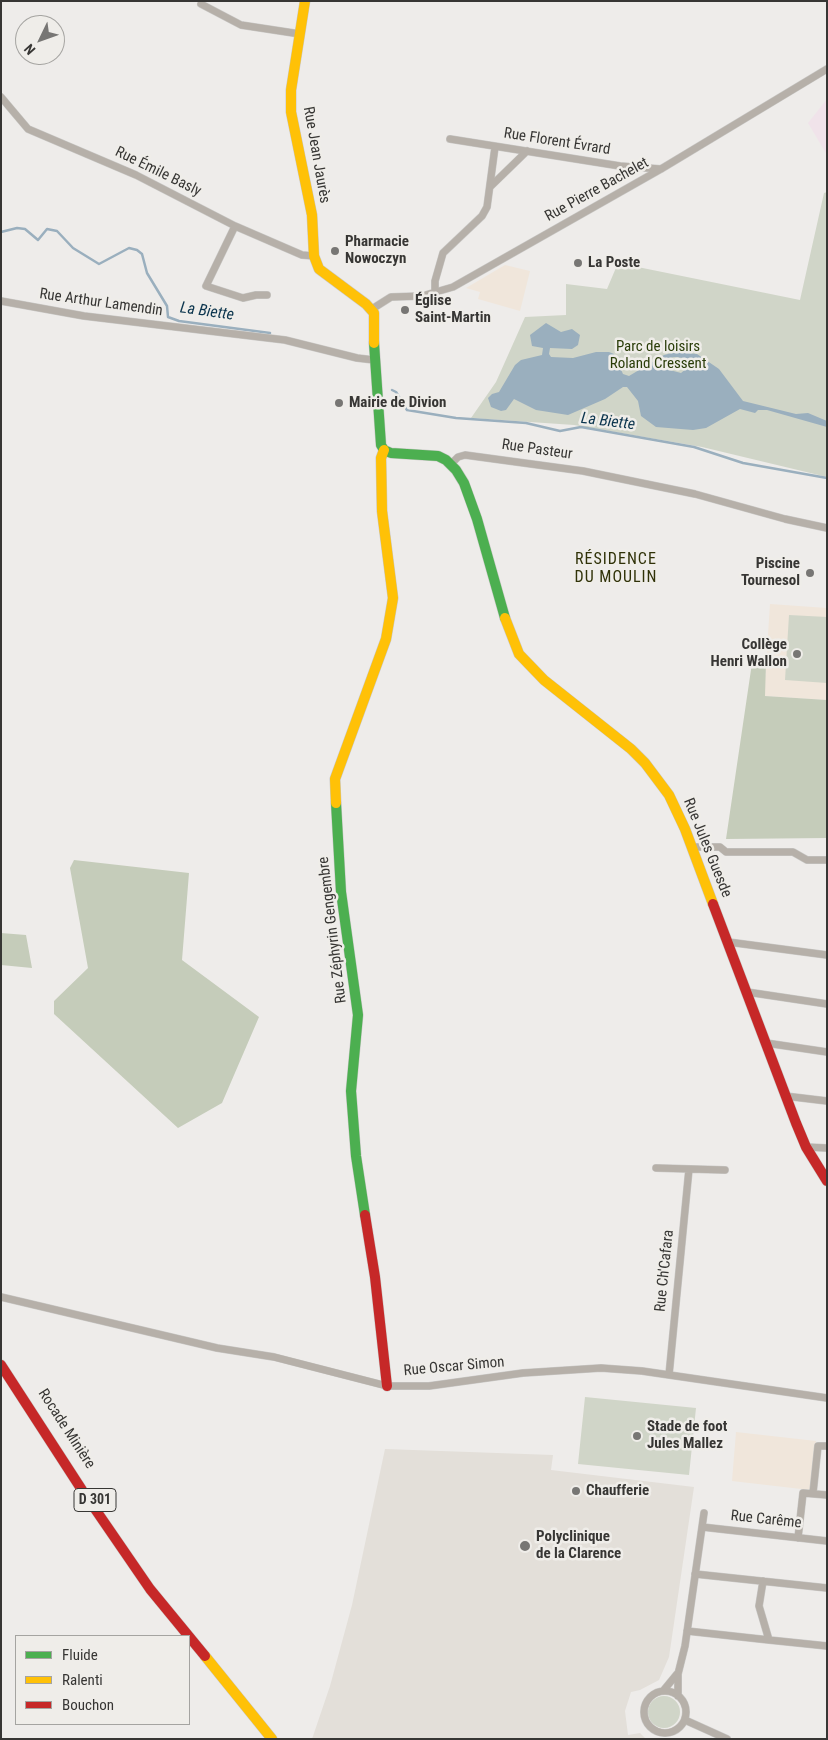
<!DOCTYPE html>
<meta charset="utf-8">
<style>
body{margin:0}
#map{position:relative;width:828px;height:1740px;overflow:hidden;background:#eeecea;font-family:"Roboto Condensed",sans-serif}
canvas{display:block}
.frame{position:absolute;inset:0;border:2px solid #373634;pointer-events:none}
.legend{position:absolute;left:15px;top:1635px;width:175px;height:90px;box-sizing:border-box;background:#efede9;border:1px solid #a5a4a1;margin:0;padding:6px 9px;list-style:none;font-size:15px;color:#373634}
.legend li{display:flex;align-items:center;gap:10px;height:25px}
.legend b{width:25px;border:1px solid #a5a4a1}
.north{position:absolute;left:15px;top:15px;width:50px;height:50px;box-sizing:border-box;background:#efede9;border:1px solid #a5a4a1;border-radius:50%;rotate:228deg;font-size:14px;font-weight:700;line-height:20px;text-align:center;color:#373634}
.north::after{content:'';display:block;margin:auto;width:18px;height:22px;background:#777674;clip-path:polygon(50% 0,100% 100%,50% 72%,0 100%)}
</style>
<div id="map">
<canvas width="828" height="1740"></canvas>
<div class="frame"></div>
<ul class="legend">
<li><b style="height:6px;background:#4caf50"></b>Fluide</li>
<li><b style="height:6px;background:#ffc107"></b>Ralenti</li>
<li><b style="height:6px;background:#c62828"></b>Bouchon</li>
</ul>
<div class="north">N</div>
</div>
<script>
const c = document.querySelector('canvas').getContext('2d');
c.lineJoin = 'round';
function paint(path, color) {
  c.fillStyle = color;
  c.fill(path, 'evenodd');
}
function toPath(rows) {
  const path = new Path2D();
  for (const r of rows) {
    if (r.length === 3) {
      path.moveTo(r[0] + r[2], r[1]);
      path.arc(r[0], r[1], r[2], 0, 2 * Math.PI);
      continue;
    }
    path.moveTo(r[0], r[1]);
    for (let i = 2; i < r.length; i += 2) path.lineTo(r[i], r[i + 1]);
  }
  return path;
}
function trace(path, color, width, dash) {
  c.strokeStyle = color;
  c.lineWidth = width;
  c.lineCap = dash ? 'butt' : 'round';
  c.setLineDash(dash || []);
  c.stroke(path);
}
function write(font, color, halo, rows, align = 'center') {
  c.font = font + ' "Roboto Condensed",sans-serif';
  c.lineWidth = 5;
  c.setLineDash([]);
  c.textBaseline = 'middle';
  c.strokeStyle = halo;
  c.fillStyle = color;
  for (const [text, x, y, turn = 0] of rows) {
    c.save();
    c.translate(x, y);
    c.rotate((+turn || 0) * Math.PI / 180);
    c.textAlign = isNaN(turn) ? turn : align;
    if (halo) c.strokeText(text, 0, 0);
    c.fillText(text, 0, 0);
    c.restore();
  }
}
const commercial = toPath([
 [827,99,827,155,808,123]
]);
const built = toPath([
 [385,1449,553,1455,551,1470,694,1487,669,1657,659,1680,640,1690,631,1692,625,1711,628,1735,640,1733,646,1739,312,1739,330,1686,352,1605]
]);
const education = toPath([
 [505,265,530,271,520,311,478,299,480,292,466,288],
 [770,604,827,608,827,700,764,696],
 [736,1432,816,1441,810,1490,732,1481]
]);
const green = toPath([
 [827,192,827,477,702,447,574,425,471,418,496,382,525,317,566,315,566,284,607,289,618,263,800,300,824,193],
 [789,615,827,617,827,683,785,680],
 [585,1397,696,1408,689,1475,578,1464],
 [664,1712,16]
]);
const forest = toPath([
 [752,663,766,663,765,696,827,700,827,838,726,839],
 [74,860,189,873,182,960,259,1017,222,1103,178,1128,54,1014,54,1001,88,968,70,868],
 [1,933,26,935,32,968,1,965]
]);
const water = toPath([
 [546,323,561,332,572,329,580,335,578,345,572,349,550,348,549,354,551,357,573,358,596,352,609,352,614,354,623,374,629,376,664,355,676,352,697,354,719,369,743,401,796,414,808,413,827,421,827,427,767,410,758,410,755,413,740,409,706,428,693,430,656,427,641,416,638,401,627,387,623,387,605,399,568,415,536,410,514,399,506,410,501,411,491,407,488,398,492,394,499,392,515,365,521,360,542,355,543,348,532,346,530,335],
 [674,357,684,358,688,364,687,368,681,373,666,369,667,359]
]);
const stream = toPath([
 [1,232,17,228,25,229,38,240,47,229,57,231,73,248,99,264,129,248,137,250,142,254,147,273,167,306,168,317,179,321,270,333],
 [392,390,396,392,407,410,456,418,526,423,560,431,581,427,694,447,743,463,827,478]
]);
const street = toPath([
 [201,4,241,25,300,34],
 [1,97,28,129,136,175,235,226,302,255,314,256],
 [450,139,620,166,661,169],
 [490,187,527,151],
 [235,226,206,286,243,298,256,295,267,295],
 [435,293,435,281,443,253,482,216,487,207,495,147],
 [1,301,84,316,285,340,357,358,374,360],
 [372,309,391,297,422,296,453,287,661,169,827,69],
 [451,464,458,457,465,455,583,471,695,494,785,519,827,528],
 [692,847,720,847,726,852,793,852,807,860,827,860],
 [728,942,827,955],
 [747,992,827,1004],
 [766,1043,827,1052],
 [785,1096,827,1101],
 [806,1147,827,1148],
 [656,1168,725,1170],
 [1,1297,217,1348,274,1357,387,1386,429,1386,523,1373,601,1368,642,1371,827,1398],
 [669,1375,689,1169],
 [813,1493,818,1446,827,1446],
 [702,1527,827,1541],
 [798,1538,803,1493,827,1495],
 [695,1574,827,1588],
 [763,1581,759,1606,769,1640,827,1646],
 [687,1631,769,1640],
 [663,1691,677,1674],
 [665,1712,21],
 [678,1696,678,1674,685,1646,704,1513],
 [685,1720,727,1739]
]);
const fast = toPath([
 [374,343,381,445,384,450,391,453,438,456,446,460,456,470,464,483,477,519,505,618],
 [336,803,341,892,358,1015,351,1091,356,1156,365,1215]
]);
const slow = toPath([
 [305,1,291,90,291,112,312,215,314,256,319,269,366,304,374,313,374,343],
 [505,618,519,654,544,680,631,749,645,763,669,795,685,829,713,904],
 [336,803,335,779,386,639,393,598,382,511,381,458,384,450],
 [205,1656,272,1739]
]);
const jam = toPath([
 [713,904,796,1123,806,1147,827,1181],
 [365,1215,375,1277,387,1386],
 [1,1365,82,1490,150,1589,205,1656]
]);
const markers = [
 [335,251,5,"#777674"],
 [578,263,5,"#777674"],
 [405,310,5,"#777674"],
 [339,403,5,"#777674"],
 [810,573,5,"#777674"],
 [797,654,5,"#777674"],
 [637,1436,5,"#777674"],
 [576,1491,5,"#777674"],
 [525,1546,6,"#777674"]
];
const shields = [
 [95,1500,42]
];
const shieldNames = [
 ["D 301",95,1500]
];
const streetNames = [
 ["Rue Florent Évrard",557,142,9],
 ["Rue Jean Jaurès",316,155,80],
 ["Rue Émile Basly",158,172,26],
 ["Rue Pierre Bachelet",597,190,-29],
 ["Rue Arthur Lamendin",101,303,8],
 ["Rue Pasteur",537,450,8],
 ["Rue Jules Guesde",707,848,68],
 ["Rue Zéphyrin Gengembre",333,930,-97],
 ["Rue Ch'Cafara",665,1271,-84],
 ["Rue Oscar Simon",454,1367,-5],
 ["Rocade Minière",66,1429,57],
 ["Rue Carême",766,1520,6]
];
const poiNames = [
 ["Pharmacie",345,242],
 ["Nowoczyn",345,259],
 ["La Poste",588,263],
 ["Église",415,301],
 ["Saint-Martin",415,318],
 ["Mairie de Divion",349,403],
 ["Piscine",800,564,"right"],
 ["Tournesol",800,581,"right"],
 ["Collège",787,645,"right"],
 ["Henri Wallon",787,662,"right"],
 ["Stade de foot",647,1427],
 ["Jules Mallez",647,1444],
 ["Chaufferie",586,1491],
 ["Polyclinique",536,1537],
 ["de la Clarence",536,1554]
];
const parkNames = [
 ["Parc de loisirs",658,347],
 ["Roland Cressent",658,364]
];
const waterNames = [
 ["La Biette",207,312,8],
 ["La Biette",608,422,7]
];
const neighbourhoodNames = [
 ["RÉSIDENCE",616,560],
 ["DU MOULIN",616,578]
];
paint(commercial, '#f0e3ea');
paint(built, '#e3dfd9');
paint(education, '#f0e6db');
paint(green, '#d0d5c8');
paint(forest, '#c5ccba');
paint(water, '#9aafbe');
trace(stream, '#9aafbe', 2.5);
trace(street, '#c9c8c6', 8);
trace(fast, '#c9c8c6', 11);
trace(slow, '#c9c8c6', 11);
trace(jam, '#c9c8c6', 11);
trace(street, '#b6b0a9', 7);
trace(fast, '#4caf50', 10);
trace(slow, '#ffc107', 10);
trace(jam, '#c62828', 10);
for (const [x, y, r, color] of markers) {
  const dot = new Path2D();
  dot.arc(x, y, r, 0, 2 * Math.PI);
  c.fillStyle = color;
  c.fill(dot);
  trace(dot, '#efede9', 2);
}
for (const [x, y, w] of shields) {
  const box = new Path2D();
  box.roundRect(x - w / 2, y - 11.5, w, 23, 4);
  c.fillStyle = '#efede9';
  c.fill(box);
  trace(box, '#373634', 1);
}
write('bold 14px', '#373634', null, shieldNames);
write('15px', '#373634', '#efede9', streetNames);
write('bold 15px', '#373634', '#efede9', poiNames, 'left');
write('15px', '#2a3d09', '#efede9', parkNames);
write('italic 16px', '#0c354e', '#efede9', waterNames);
c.letterSpacing = '1px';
write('16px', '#303208', '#efede9', neighbourhoodNames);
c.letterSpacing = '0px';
</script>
